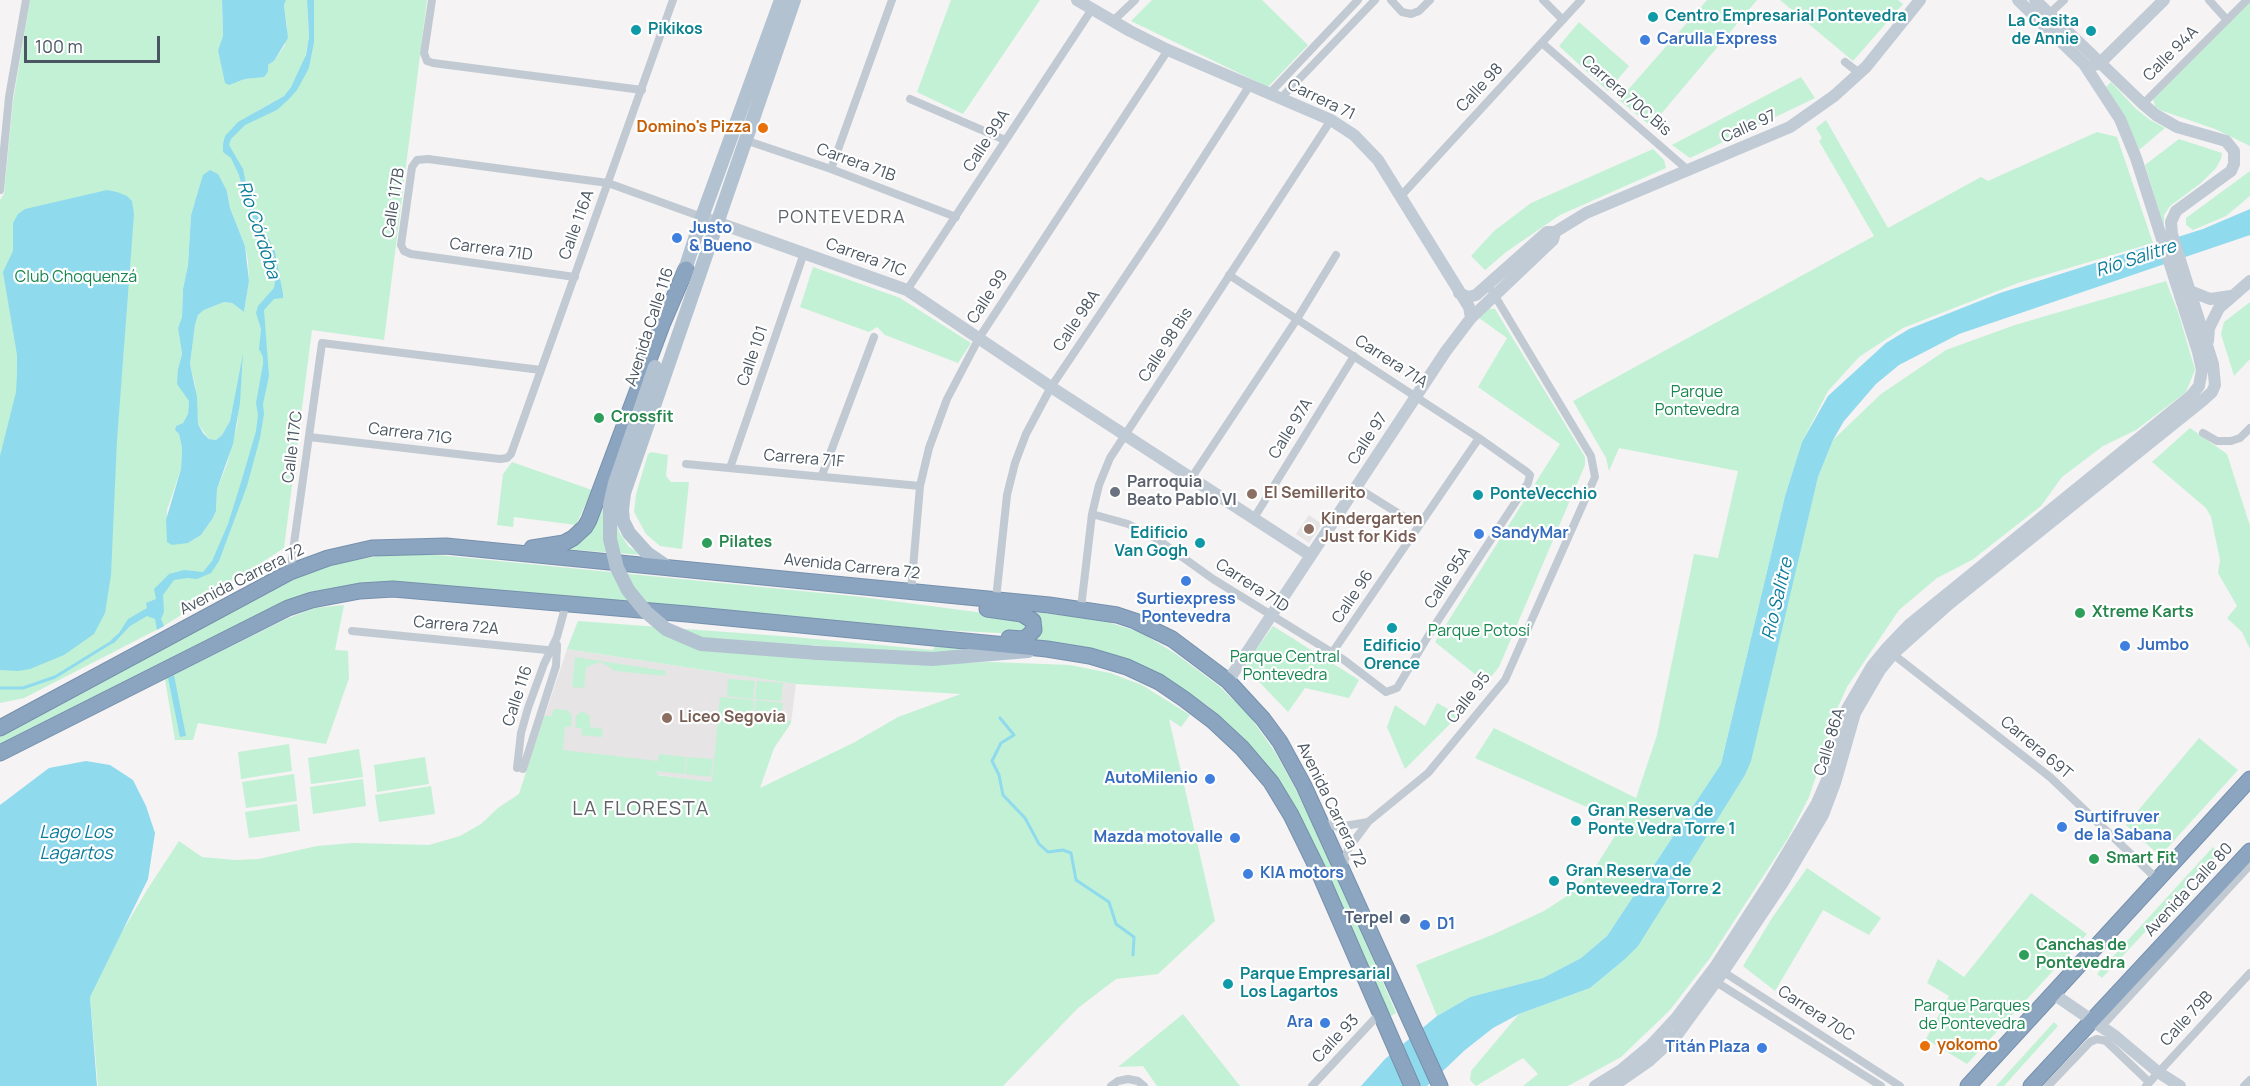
<!DOCTYPE html>
<meta charset="utf-8">
<style>
body{margin:0}
#map{position:relative;width:2250px;height:1086px;overflow:hidden;background:#f5f3f3;font-family:Manrope,sans-serif}
canvas{display:block}
.scale{position:absolute;left:24px;top:36px;width:136px;height:27px;box-sizing:border-box;border:3px solid #4a5661;border-top:0;padding-left:8px;font-size:18px;line-height:21px;white-space:nowrap;color:#4a5661;-webkit-text-stroke:4px #fff;paint-order:stroke}
</style>
<div id="map">
<canvas width="2250" height="1086"></canvas>
<div class="scale">100 m</div>
</div>
<script>
const c = document.querySelector('canvas').getContext('2d');
c.lineJoin = 'round';
function paint(path, color) {
  c.fillStyle = color;
  c.fill(path, 'evenodd');
}
function toPath(rows) {
  const path = new Path2D();
  for (const r of rows) {
    path.moveTo(r[0], r[1]);
    for (let i = 2; i < r.length; i += 2) path.lineTo(r[i], r[i + 1]);
  }
  return path;
}
function trace(path, color, width, dash) {
  c.strokeStyle = color;
  c.lineWidth = width;
  c.lineCap = dash ? 'butt' : 'round';
  c.setLineDash(dash || []);
  c.stroke(path);
}
function write(font, color, halo, rows, align = 'center') {
  c.font = font + ' Manrope,sans-serif';
  c.lineWidth = 4.5;
  c.setLineDash([]);
  c.textBaseline = 'middle';
  c.strokeStyle = halo;
  c.fillStyle = color;
  for (const [text, x, y, turn = 0] of rows) {
    c.save();
    c.translate(x, y);
    c.rotate((+turn || 0) * Math.PI / 180);
    c.textAlign = isNaN(turn) ? turn : align;
    if (halo) c.strokeText(text, 0, 0);
    c.fillText(text, 0, 0);
    c.restore();
  }
}
const education = toPath([
 [1309,515,1322,524,1309,543,1296,534],
 [567,649,796,684,791,723,774,748,759,789,531,757]
]);
const green = toPath([
 [30,0,222,0,223,36,218,50,238,82,245,79,264,76,268,65,274,61,285,45,287,26,284,5,286,0,307,0,309,36,304,63,291,87,284,96,257,111,271,113,277,110,309,68,314,43,314,0,427,0,384,340,312,330,284,548,164,626,24,698,0,703,0,200,4,194,13,102],
 [227,190,230,208,245,246,248,261,249,281,244,312,232,303,224,302,204,310,198,315,195,325,190,364,195,384,198,424,209,439,216,440,222,435,230,421,243,359,237,426,227,464,217,489,216,511,213,518,201,535,188,543,167,542,167,510,181,469,182,448,179,434,175,430,176,426,183,423,188,414,189,401,178,369,182,354,178,328,182,317,183,289,188,265,191,215,195,202],
 [951,0,1040,0,963,114,917,92],
 [1152,0,1262,0,1308,45,1268,87,1131,21],
 [1707,0,1757,0,1651,126,1619,100],
 [1780,0,1898,0,1903,4,1853,61],
 [2250,2,2250,146,2215,129,2160,110,2155,106,2153,99],
 [1579,22,1629,66,1608,91,1559,46],
 [1801,77,1815,98,1690,158,1672,145],
 [2111,82,2135,108,2150,120,2165,128,2139,150,2122,113,2106,87],
 [1826,120,1888,228,1981,177,1988,181,2097,132,2117,137,2153,243,2018,283,1903,328,1859,357,1828,391,1802,442,1785,496,1721,764,1607,936,1581,958,1543,978,1470,997,1437,1016,1416,965,1492,935,1544,911,1564,898,1583,882,1596,866,1623,823,1475,758,1494,728,1636,798,1657,735,1694,554,1718,558,1738,471,1619,448,1609,471,1606,458,1573,401,1874,236,1819,141,1822,138,1816,128],
 [2179,139,2222,153,2221,159,2216,168,2201,183,2170,206,2164,215,2164,227,2145,165],
 [1653,149,1664,160,1666,168,1560,215,1506,252,1485,270,1471,256,1494,231,1531,203],
 [2250,171,2250,196,2226,216,2193,230,2186,225,2186,218],
 [813,267,900,298,971,343,958,363,885,335,877,327,869,332,800,307],
 [2166,281,2179,315,2195,370,2186,392,2136,430,2103,446,2062,477,2041,506,1972,560,1937,578,1899,610,1847,687,1832,720,1821,761,1809,797,1788,838,1710,958,1670,1010,1621,1057,1568,1086,1523,1086,1538,1074,1523,1058,1476,1086,1470,1080,1471,1071,1519,1014,1590,988,1624,960,1745,775,1818,477,1833,440,1881,394,1946,350,2015,325],
 [2250,302,2250,359,2234,376,2221,334,2224,322],
 [1485,308,1495,309,1585,457,1585,465,1499,667,1486,683,1435,642,1560,444,1478,387,1507,338,1479,318],
 [2190,428,2227,454,2250,526,2250,649,2242,632,2227,618,2237,606,2218,573,2220,560,2211,517,2206,508,2152,462],
 [651,452,668,455,666,476,671,482,689,482,682,549,660,546,646,534,634,512,636,494,648,454],
 [512,462,592,490,576,525,514,517,513,527,497,525,503,474],
 [616,465,615,515,619,532,629,547,643,555,564,549,585,538,593,528],
 [391,554,428,554,862,597,1014,617,1025,621,1026,626,1023,632,1016,634,907,628,401,582,364,583,312,595,222,634,0,745,0,736,294,577,338,563],
 [344,605,335,650,348,651,349,678,326,744,198,723,193,740,175,740,165,679,286,619,315,608],
 [1033,612,1097,619,1140,632,1176,654,1219,686,1248,714,1275,752,1295,788,1328,855,1396,1013,1389,1017,1317,854,1235,731,1208,706,1170,681,1126,659,1086,647,1030,641,1040,632,1042,628,1041,624],
 [578,621,794,637,933,650,935,646,979,651,896,654,813,645,812,658,921,664,990,662,1070,665,1110,673,1142,685,1190,715,1181,727,1169,719,1215,921,1158,974,1116,979,1078,1008,1003,1086,98,1086,90,997,111,950,147,890,179,841,202,857,235,860,259,859,317,846,353,843,429,845,460,836,481,824,498,808,519,794,544,716,551,716,554,709,567,710,572,716,571,727,565,727,563,750,658,761,659,754,686,757,684,774,657,771,657,775,712,782,720,697,754,700,753,717,754,718,756,700,783,703,781,720,791,721,791,723,774,748,760,788,853,743,898,717,961,694,796,684,567,649],
 [1273,626,1359,680,1349,698,1305,688,1288,712,1244,666],
 [575,657,666,671,665,676,615,671,601,662,586,667,584,688,572,687],
 [728,679,755,681,753,699,727,696],
 [757,681,783,683,781,701,755,699],
 [1437,703,1459,715,1405,769,1387,727,1395,705,1425,726],
 [582,711,590,716,590,727,603,729,602,737,581,735,582,728,575,728,576,716],
 [2199,738,2238,770,2160,856,2126,825],
 [289,744,292,771,241,779,238,752],
 [359,749,363,777,311,784,308,758],
 [425,757,429,784,377,792,374,765],
 [687,757,713,759,711,777,685,774],
 [294,774,297,801,246,808,242,782],
 [363,779,366,806,313,814,310,787],
 [431,786,435,814,379,822,375,795],
 [297,804,300,831,249,838,245,812],
 [2213,847,2219,853,2102,978,2097,974],
 [1807,868,1881,918,1869,935,1823,910,1775,991,1743,966,1772,918],
 [2031,893,2087,934,1967,1064,1926,1039,1949,996,1927,983,1938,959,1964,977],
 [1183,1014,1240,1086,1157,1086,1143,1066,1118,1067],
 [2054,1022,2058,1026,2004,1086,1996,1086]
]);
const water = toPath([
 [222,0,286,0,284,5,288,38,274,61,268,65,268,72,264,77,245,79,229,85,225,83,218,50,223,36],
 [307,0,314,0,314,43,309,68,297,90,289,99,277,110,245,125,231,139,229,145,243,169,249,198,275,252,283,294,283,298,274,299,264,310,269,376,263,404,264,414,260,438,247,486,219,561,211,573,197,579,187,578,174,580,163,595,164,612,161,619,164,626,157,630,155,619,147,616,130,626,113,644,111,640,119,633,128,619,147,608,146,603,156,599,154,589,169,574,184,570,203,572,212,561,228,524,242,479,256,431,258,415,256,403,263,364,263,357,259,349,261,329,256,313,258,306,274,288,275,282,274,270,266,243,248,208,239,175,231,158,223,152,223,144,225,136,238,122,284,96,291,87,306,55,309,36],
 [210,170,218,174,227,191,230,208,245,246,249,281,244,312,232,303,224,302,204,310,198,315,195,325,190,364,197,397,198,424,203,433,209,439,216,440,222,435,230,421,243,354,240,403,233,444,217,489,216,511,213,518,201,535,188,543,172,545,167,542,166,520,181,469,182,448,179,434,175,430,176,426,183,423,188,414,189,401,177,384,178,369,182,354,178,328,182,317,183,289,188,265,191,215,203,175],
 [107,190,117,192,127,196,132,201,134,214,117,440,111,575,105,613,94,634,64,655,30,669,18,671,0,670,0,456,16,392,17,375,17,355,3,272,13,251,13,223,18,214,25,209],
 [2250,209,2250,235,1959,334,1899,365,1876,384,1844,421,1833,440,1818,477,1751,761,1745,775,1638,946,1624,960,1590,988,1519,1014,1493,1028,1465,1050,1427,1086,1361,1086,1385,1059,1437,1016,1470,997,1543,978,1581,958,1607,936,1721,764,1785,496,1802,442,1828,396,1886,343,1909,329,2000,293,2203,229],
 [174,675,186,736,180,737,168,678],
 [86,761,110,765,133,780,146,806,155,833,148,879,90,997,97,1086,0,1086,0,805,49,768]
]);
const stream = toPath([
 [0,688,23,688,55,677,115,640],
 [1000,718,1014,735,1001,743,992,761,999,775,1003,795,1025,818,1039,844,1048,852,1063,850,1071,853,1076,880,1109,902,1116,924,1134,937,1133,955]
]);
const street = toPath([
 [432,0,424,53,427,61,433,63,642,90],
 [1391,0,1402,12,1411,14,1419,11,1430,0],
 [1543,0,1563,20],
 [2209,0,2227,20],
 [2049,14,2064,0],
 [1113,21,1135,0],
 [1542,43,1689,171],
 [1845,62,1859,73],
 [1270,93,1358,0],
 [1281,98,1375,0],
 [910,99,1005,140],
 [2143,104,2247,0],
 [745,140,831,169,956,217],
 [831,169,892,0],
 [0,190,9,97,26,0],
 [1400,197,1581,0],
 [575,277,411,254,404,251,401,245,412,167,417,160,428,159,608,183,702,217],
 [907,290,1092,9],
 [2203,433,2217,441,2231,441,2240,438,2250,428],
 [309,437,500,459,507,458,511,454,673,0],
 [686,464,920,486],
 [730,468,804,253],
 [822,475,874,337],
 [1192,477,1297,319,1336,255],
 [1356,487,1404,517],
 [1092,514,1128,524,1157,539,1213,579,1344,660,1386,692,1397,688,1433,628,1528,483,1530,475,1527,472,1479,438,1229,275],
 [1254,518,1354,356],
 [290,572,322,343,541,370],
 [911,592,920,486,929,448,947,399,979,338,1168,50],
 [996,599,1007,495,1015,463,1026,434,1051,387,1158,228,1250,85],
 [1081,608,1092,514,1099,485,1110,458,1331,120],
 [352,631,557,651],
 [1889,651,2050,777,2158,880],
 [1332,653,1479,438],
 [517,768,521,733,528,708,544,664,557,637,566,604],
 [523,769,556,666,557,645],
 [1322,823,1339,827,1368,822],
 [1343,867,1348,849,1368,822,1428,773,1505,680,1595,477,1591,456,1492,291],
 [1719,969,1900,1086],
 [1713,980,1881,1086],
 [2101,1027,2250,865],
 [1111,1086,1118,1081,1128,1079,1138,1081,1144,1086],
 [1312,1086,1380,1013],
 [2048,1086,2090,1042,2097,1039,2106,1041,2149,1082],
 [2146,1086,2250,973],
 [2244,1086,2250,1080]
]);
const secondary = toPath([
 [1077,0,1130,31,1168,50,1331,120,1354,135,1378,160,1469,307,1471,318],
 [2094,65,2100,63,2164,0],
 [702,217,907,290,1051,387,1310,555],
 [2190,291,2210,299,2231,296],
 [1459,293,1468,297,1476,295,1547,232,1555,232,1586,213,1790,127,1834,96,1866,67,1920,0],
 [2208,341,2209,328,2219,308,2250,281],
 [1228,681,1446,351,1471,318,1553,240,1555,232],
 [2052,993,2115,1036,2158,1072,2180,1086],
 [1595,1086,1621,1070,1651,1045,1677,1017,1715,967,1768,885,1817,803,1827,780,1847,709,1872,666,1886,649,1909,625,2191,396,2199,386,2202,370,2198,352,2136,158,2120,119,2084,64,2018,0],
 [1613,1086,1649,1061,1677,1035,1723,972,1782,884,1823,815,1835,783,1855,713,1880,670,1894,653,1949,604,2202,401,2212,392,2215,385,2213,364,2185,276,2172,234,2171,222,2176,211,2231,171,2234,164,2234,151,2226,141,2177,127,2156,115,2143,104,2035,0]
]);
const primary = toPath([
 [682,279,702,217,781,0],
 [666,566,647,553,629,533,623,521,622,510,624,493,794,0],
 [818,653,932,659,1028,651]
]);
const highway = toPath([
 [532,548,564,543,573,538,585,527,589,520,662,325,686,269],
 [987,609,1022,614,1033,621,1034,630,1028,636,1023,639,1009,638],
 [0,728,290,572,328,558,372,548,446,546,1049,605,1117,615,1135,621,1172,639,1228,681,1263,719,1280,742,1304,786,1440,1086],
 [0,753,288,608,312,600,360,591,393,589,687,614,1047,649,1090,656,1127,667,1159,682,1184,699,1213,721,1242,748,1271,782,1291,815,1318,870,1412,1086],
 [1968,1086,2250,779],
 [2031,1086,2250,851]
]);
const primaryBridge = toPath([
 [655,367,615,483,610,505,610,539,617,568,628,590,646,612,666,629,701,644,818,653]
]);
const markers = [
 [1653,17,6,"#0f9aa8"],
 [636,30,6,"#0f9aa8"],
 [2091,31,6,"#0f9aa8"],
 [1645,40,6,"#3f7fe0"],
 [763,128,6,"#e8710a"],
 [677,238,6,"#3f7fe0"],
 [599,418,6,"#2e9e5b"],
 [1115,492,6,"#6b7280"],
 [1252,494,6,"#8d6e63"],
 [1478,495,6,"#0f9aa8"],
 [1309,529,6,"#8d6e63"],
 [1479,534,6,"#3f7fe0"],
 [707,543,6,"#2e9e5b"],
 [1200,543,6,"#0f9aa8"],
 [1186,581,6,"#3f7fe0"],
 [2080,613,6,"#2e9e5b"],
 [1392,628,6,"#0f9aa8"],
 [2125,646,6,"#3f7fe0"],
 [667,718,6,"#8d6e63"],
 [1210,779,6,"#3f7fe0"],
 [1576,821,6,"#0f9aa8"],
 [2062,827,6,"#3f7fe0"],
 [1235,838,6,"#3f7fe0"],
 [2094,859,6,"#2e9e5b"],
 [1248,874,6,"#3f7fe0"],
 [1554,881,6,"#0f9aa8"],
 [1405,919,6,"#5c6f8a"],
 [1425,925,6,"#3f7fe0"],
 [2024,955,6,"#2e9e5b"],
 [1228,984,6,"#0f9aa8"],
 [1325,1023,6,"#3f7fe0"],
 [1925,1046,6,"#e8710a"],
 [1762,1048,6,"#3f7fe0"]
];
const cultureNames = [
 ["Centro Empresarial Pontevedra",1665,17],
 ["La Casita",2079,22,"right"],
 ["de Annie",2079,40,"right"],
 ["Pikikos",648,30],
 ["PonteVecchio",1490,495],
 ["Edificio",1188,534,"right"],
 ["Van Gogh",1188,552,"right"],
 ["Edificio",1392,647,"center"],
 ["Orence",1392,665,"center"],
 ["Gran Reserva de",1588,812],
 ["Ponte Vedra Torre 1",1588,830],
 ["Gran Reserva de",1566,872],
 ["Ponteveedra Torre 2",1566,890],
 ["Parque Empresarial",1240,975],
 ["Los Lagartos",1240,993]
];
const shopNames = [
 ["Carulla Express",1657,40],
 ["Justo",689,229],
 ["& Bueno",689,247],
 ["SandyMar",1491,534],
 ["Surtiexpress",1186,600,"center"],
 ["Pontevedra",1186,618,"center"],
 ["Jumbo",2137,646],
 ["AutoMilenio",1198,779,"right"],
 ["Surtifruver",2074,818],
 ["de la Sabana",2074,836],
 ["Mazda motovalle",1223,838,"right"],
 ["KIA motors",1260,874],
 ["D1",1437,925],
 ["Ara",1313,1023,"right"],
 ["Titán Plaza",1750,1048,"right"]
];
const streetNames = [
 ["Calle 94A",2171,54,-45],
 ["Calle 98",1480,88,-47],
 ["Carrera 70C Bis",1626,96,41],
 ["Carrera 71",1321,100,26],
 ["Calle 97",1749,127,-24],
 ["Calle 99A",987,141,-57],
 ["Carrera 71B",856,163,20],
 ["Calle 117B",394,203,-81],
 ["Calle 116A",577,225,-70],
 ["Carrera 71D",491,250,8],
 ["Carrera 71C",866,258,20],
 ["Calle 99",988,297,-57],
 ["Calle 98A",1077,321,-56],
 ["Avenida Calle 116",650,327,-72],
 ["Calle 98 Bis",1166,345,-57],
 ["Calle 101",753,356,-71],
 ["Carrera 71A",1391,362,33],
 ["Calle 97A",1291,429,-58],
 ["Carrera 71G",410,434,7],
 ["Calle 97",1368,439,-57],
 ["Calle 117C",293,447,-83],
 ["Carrera 71F",804,459,5],
 ["Avenida Carrera 72",852,567,6],
 ["Calle 95A",1448,578,-57],
 ["Avenida Carrera 72",242,580,-27],
 ["Carrera 71D",1252,586,33],
 ["Calle 96",1353,597,-56],
 ["Carrera 72A",456,626,5],
 ["Calle 116",518,696,-72],
 ["Calle 95",1469,698,-52],
 ["Calle 86A",1830,742,-73],
 ["Carrera 69T",2036,748,40],
 ["Avenida Carrera 72",1331,805,64],
 ["Avenida Calle 80",2189,890,-47],
 ["Carrera 70C",1816,1014,33],
 ["Calle 79B",2187,1019,-47],
 ["Calle 93",1336,1039,-47]
];
const foodNames = [
 ["Domino's Pizza",751,128],
 ["yokomo",1937,1046,"left"]
];
const parkNames = [
 ["Club Choquenzá",76,278],
 ["Parque",1697,393],
 ["Pontevedra",1697,411],
 ["Parque Potosí",1479,632],
 ["Parque Central",1285,658],
 ["Pontevedra",1285,676],
 ["Parque Parques",1972,1007],
 ["de Pontevedra",1972,1025]
];
const leisureNames = [
 ["Crossfit",611,418],
 ["Pilates",719,543],
 ["Xtreme Karts",2092,613],
 ["Smart Fit",2106,859],
 ["Canchas de",2036,946],
 ["Pontevedra",2036,964]
];
const worshipNames = [
 ["Parroquia",1127,483],
 ["Beato Pablo VI",1127,501]
];
const educationNames = [
 ["El Semillerito",1264,494],
 ["Kindergarten",1321,520],
 ["Just for Kids",1321,538],
 ["Liceo Segovia",679,718]
];
const serviceNames = [
 ["Terpel",1393,919]
];
const neighbourhoodNames = [
 ["PONTEVEDRA",842,218]
];
const waterNames = [
 ["Río Córdoba",258,230,72],
 ["Río Salitre",2136,259,-18],
 ["Río Salitre",1778,599,-77],
 ["Lago Los",76,833],
 ["Lagartos",76,854]
];
const quarterNames = [
 ["LA FLORESTA",641,809]
];
paint(education, '#e6e4e5');
paint(green, '#c3f1d5');
paint(water, '#90daee');
trace(stream, '#90daee', 3);
trace(highway, '#7690ad', 17);
trace(street, '#c1cad2', 8);
trace(secondary, '#c1cbd6', 12);
trace(primary, '#b3c2d1', 14);
trace(highway, '#8ba5c1', 15);
trace(primaryBridge, '#b3c2d1', 14);
for (const [x, y, r, color] of markers) {
  const dot = new Path2D();
  dot.arc(x, y, r, 0, 2 * Math.PI);
  c.fillStyle = color;
  c.fill(dot);
  trace(dot, '#fff', 2);
}
write('bold 16px', '#0d838f', '#fff', cultureNames, 'left');
write('bold 16px', '#366cbe', '#fff', shopNames, 'left');
write('16px', '#4a5661', '#fff', streetNames);
write('bold 16px', '#c56008', '#fff', foodNames, 'right');
write('16px', '#17864f', '#fff', parkNames);
write('bold 16px', '#27864d', '#fff', leisureNames, 'left');
write('bold 16px', '#5b616d', '#fff', worshipNames, 'left');
write('bold 16px', '#785e54', '#fff', educationNames, 'left');
write('bold 16px', '#4e5e75', '#fff', serviceNames, 'right');
c.letterSpacing = '1.5px';
write('18px', '#5f6368', '#fff', neighbourhoodNames);
c.letterSpacing = '0px';
write('italic 18px', '#0c7c9b', '#fff', waterNames);
c.letterSpacing = '1.5px';
write('20px', '#5f6368', '#fff', quarterNames);
c.letterSpacing = '0px';
</script>
